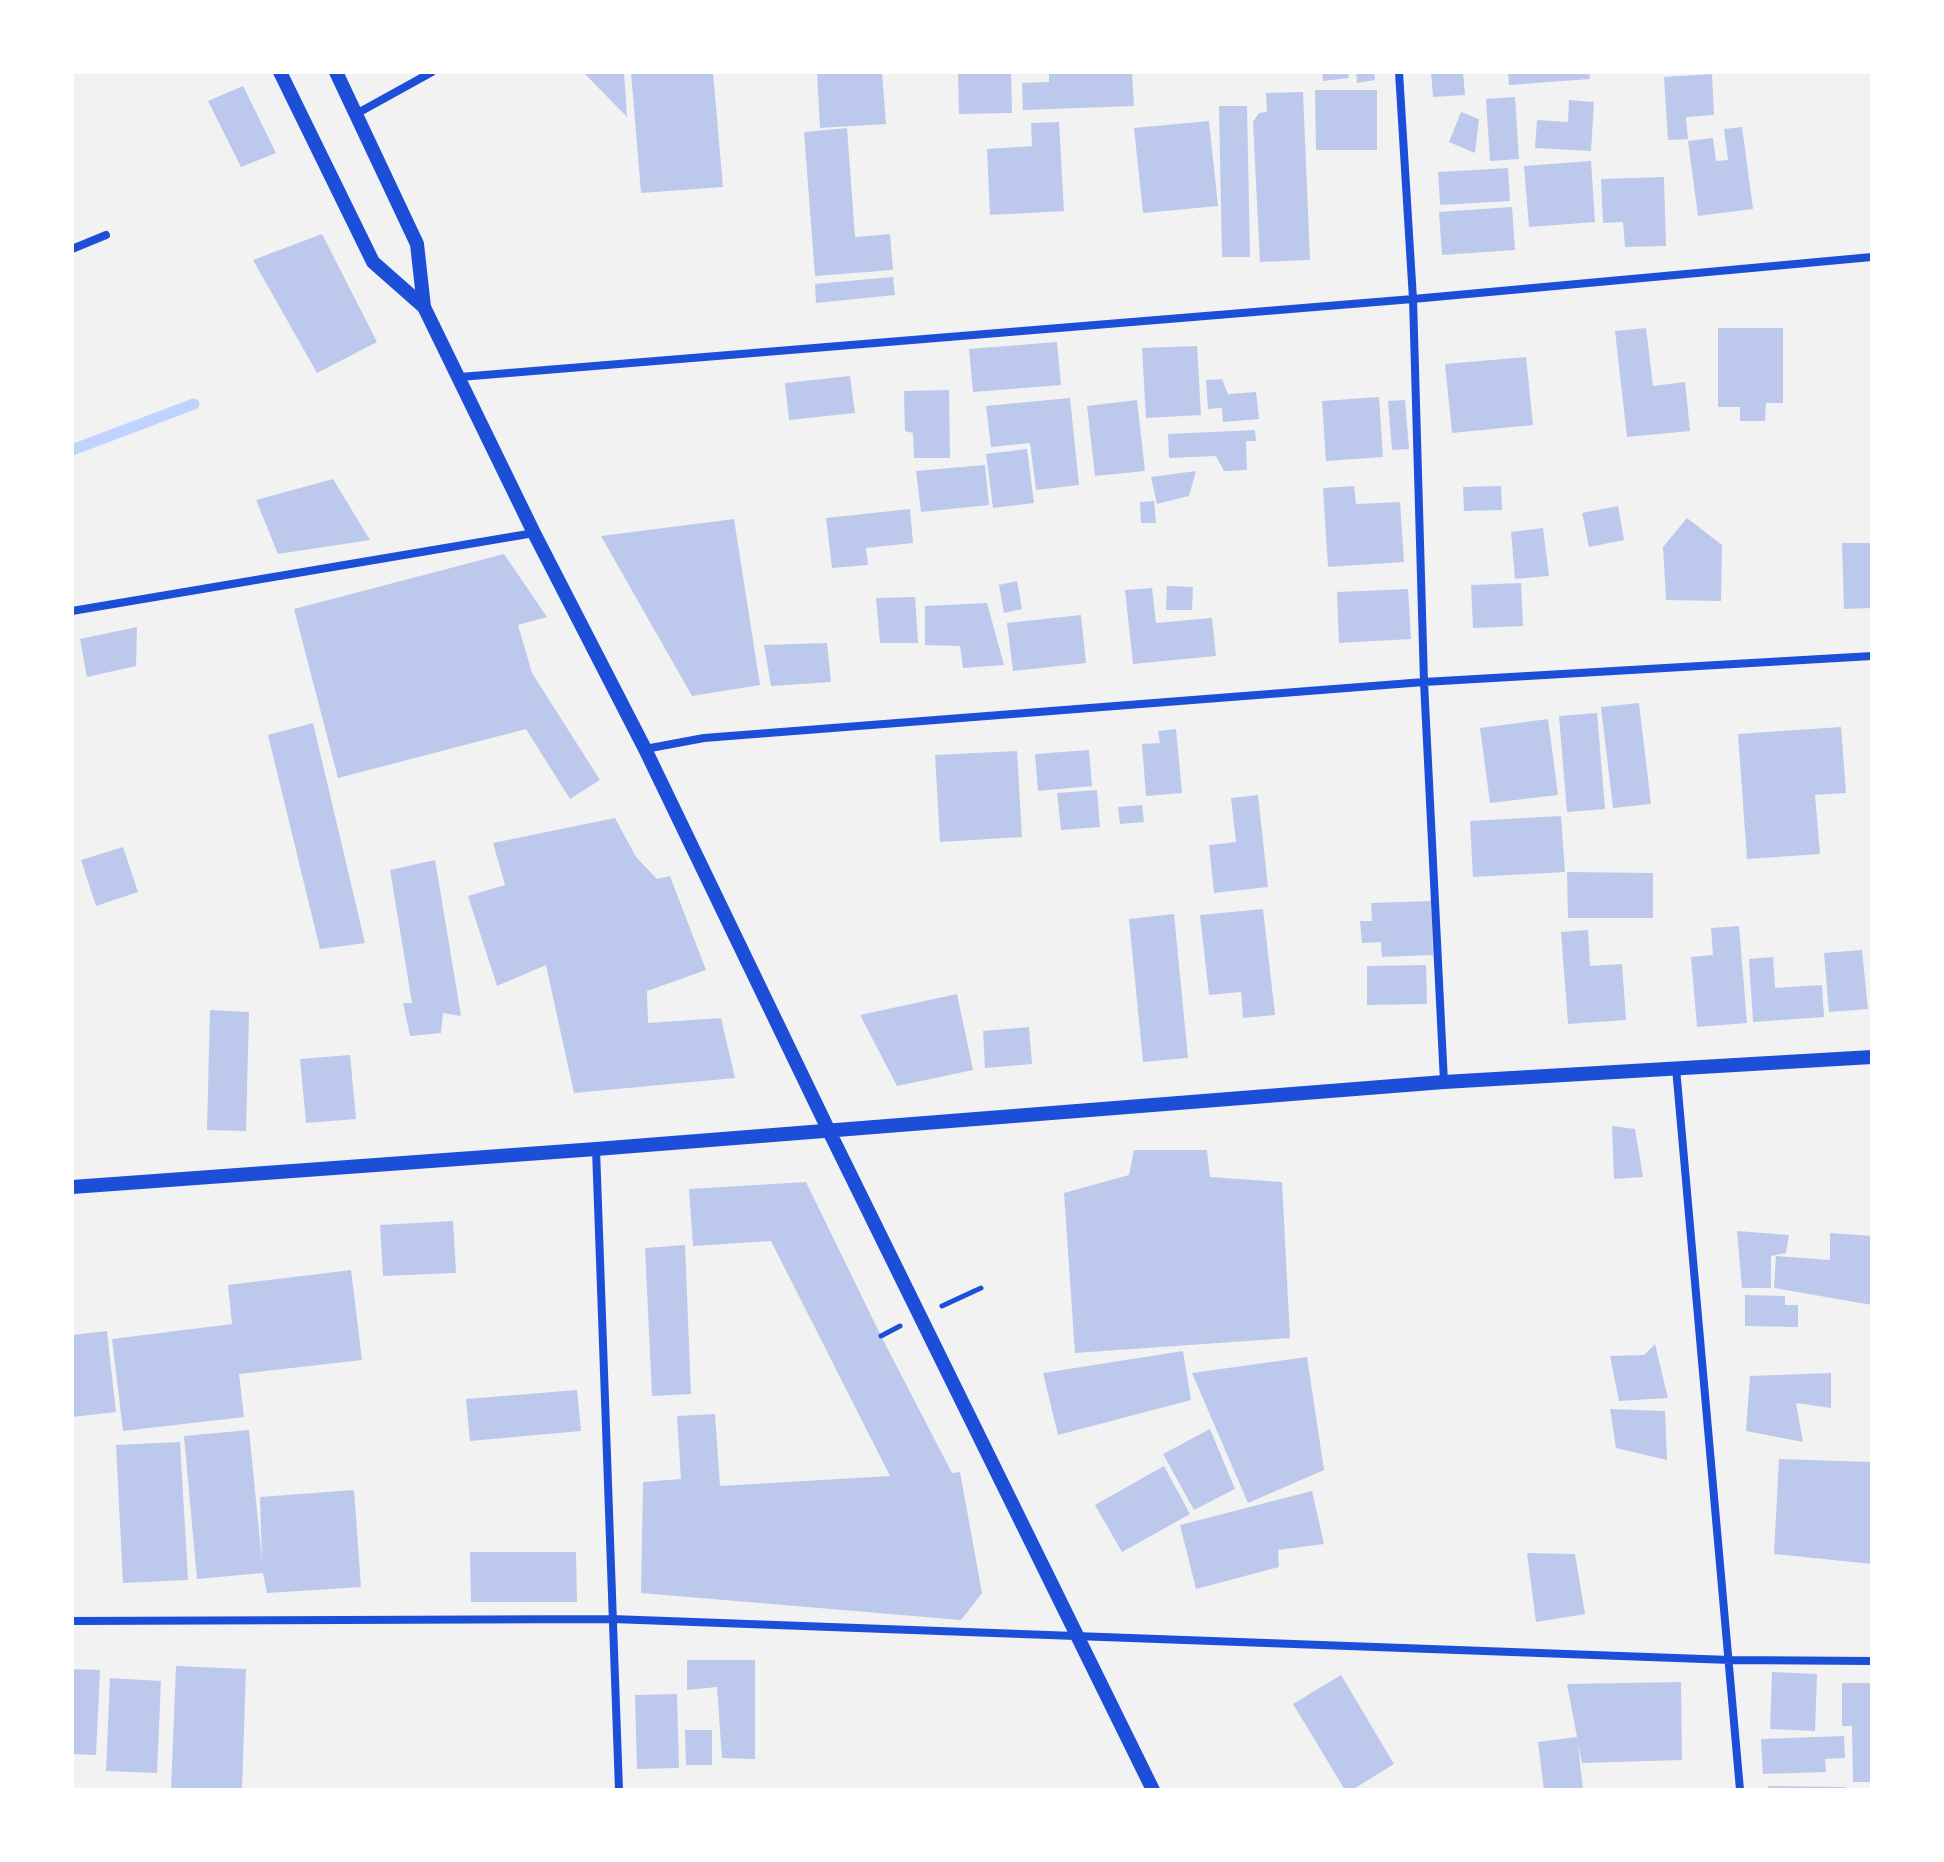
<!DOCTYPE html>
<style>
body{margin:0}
#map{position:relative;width:1944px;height:1862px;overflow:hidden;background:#f2f2f2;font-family:Karla,sans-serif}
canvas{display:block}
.frame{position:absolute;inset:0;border:74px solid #fff;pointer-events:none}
</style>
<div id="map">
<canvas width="1944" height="1862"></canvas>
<div class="frame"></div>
</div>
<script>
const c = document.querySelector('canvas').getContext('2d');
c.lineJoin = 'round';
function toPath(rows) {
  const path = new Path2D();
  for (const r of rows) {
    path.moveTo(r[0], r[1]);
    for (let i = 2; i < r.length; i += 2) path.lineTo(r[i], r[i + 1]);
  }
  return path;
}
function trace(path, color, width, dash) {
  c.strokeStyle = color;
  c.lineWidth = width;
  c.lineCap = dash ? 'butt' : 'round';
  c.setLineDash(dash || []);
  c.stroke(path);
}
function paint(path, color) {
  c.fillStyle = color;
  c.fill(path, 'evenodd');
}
const stream = toPath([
 [72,450,194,404]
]);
const building = toPath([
 [583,72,624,72,627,117],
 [631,72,713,72,723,187,641,193],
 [817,72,882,72,886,124,820,128],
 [958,72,1011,72,1012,113,959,114],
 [1049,72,1132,72,1134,106,1023,110,1022,83,1049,82],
 [1322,72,1348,72,1349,78,1323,81],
 [1356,72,1374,72,1375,80,1357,83],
 [1431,72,1463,72,1465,95,1433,97],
 [1508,72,1589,72,1590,79,1509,85],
 [1712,74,1714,115,1686,117,1688,139,1668,140,1664,77],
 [243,86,276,153,241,167,208,101],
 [1315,90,1377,90,1377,150,1316,150],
 [1303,92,1310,260,1260,262,1253,122,1259,113,1267,112,1266,93],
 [1515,97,1519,159,1490,161,1486,99],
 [1569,100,1594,102,1591,151,1535,148,1537,120,1568,122],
 [1219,106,1247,106,1250,257,1222,257],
 [1461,112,1479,119,1475,153,1449,142],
 [1209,121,1218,206,1143,213,1134,128],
 [1059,122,1064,211,990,215,987,149,1032,146,1031,123],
 [1742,127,1753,209,1698,216,1688,141,1713,138,1716,161,1728,160,1724,129],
 [847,128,855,237,890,234,893,270,815,276,804,132],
 [1591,161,1595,222,1529,227,1524,166],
 [1508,168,1510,201,1440,205,1438,172],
 [1664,177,1666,246,1625,247,1623,222,1603,223,1601,179],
 [1512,207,1515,250,1442,255,1439,212],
 [322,234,377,342,317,373,253,260],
 [893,277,895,295,816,303,815,284],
 [1646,328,1653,386,1685,382,1690,431,1627,437,1615,331],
 [1718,328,1783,328,1783,403,1766,403,1765,421,1740,421,1740,407,1718,407],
 [1057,342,1061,385,973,392,969,349],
 [1197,346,1201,415,1146,418,1142,348],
 [1526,357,1533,425,1452,433,1445,364],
 [850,376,855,413,789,420,785,383],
 [1222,379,1228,394,1256,392,1259,419,1223,422,1222,408,1208,409,1206,380],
 [949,390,950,458,914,458,913,433,905,431,904,391],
 [1379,397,1383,457,1326,461,1322,401],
 [1070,398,1079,485,1036,490,1030,443,991,447,986,406],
 [1137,400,1145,471,1095,476,1087,406],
 [1405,400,1409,449,1392,450,1388,401],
 [1255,430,1256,441,1246,441,1247,470,1224,471,1216,456,1169,458,1168,434],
 [1027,449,1034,503,993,508,986,454],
 [985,465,989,505,921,512,916,471],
 [1196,471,1189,496,1157,504,1151,477],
 [333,479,370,540,278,554,256,500],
 [1354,486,1356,504,1400,502,1404,562,1328,567,1323,488],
 [1501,486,1502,510,1464,511,1463,487],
 [1154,501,1156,523,1141,523,1140,502],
 [1618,506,1624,540,1589,547,1582,513],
 [910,509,913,543,866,548,868,565,832,568,826,518],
 [1687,518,1722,545,1721,601,1666,600,1663,547],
 [734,519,760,685,692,696,601,536],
 [1543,528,1549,576,1515,579,1511,532],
 [1842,543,1872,543,1872,608,1844,609],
 [504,554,547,617,518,625,532,673,600,780,570,799,526,729,338,778,294,609],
 [1017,581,1022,609,1004,613,999,585],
 [1521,583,1523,626,1473,628,1471,585],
 [1167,586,1193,587,1192,610,1166,610],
 [1152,588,1156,623,1212,618,1216,656,1133,664,1125,590],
 [1408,589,1411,639,1339,643,1337,592],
 [915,597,918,643,880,643,876,598],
 [987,603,1004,665,963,668,960,646,925,645,925,606],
 [1081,615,1086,663,1013,671,1007,623],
 [137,627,136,666,87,677,80,639],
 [827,643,831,682,771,686,764,645],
 [1639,703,1651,804,1613,808,1601,707],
 [1597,713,1605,809,1567,812,1559,716],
 [1548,719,1558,795,1490,803,1480,728],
 [313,723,365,943,320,949,268,735],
 [1841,727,1846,793,1815,795,1820,854,1747,859,1738,734],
 [1176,729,1182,793,1146,796,1142,744,1160,743,1158,731],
 [1089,750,1092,786,1038,791,1035,754],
 [1017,751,1022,837,940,842,935,755],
 [1097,790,1100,827,1061,830,1057,793],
 [1258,795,1268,887,1214,893,1209,845,1236,842,1231,798],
 [1142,805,1144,822,1120,824,1118,807],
 [1561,816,1565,872,1473,877,1470,821],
 [615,818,636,857,657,879,670,876,706,970,647,991,648,1023,721,1018,735,1078,574,1093,546,965,497,986,468,896,505,885,493,843],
 [123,847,138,892,96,906,81,860],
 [435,860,461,1016,443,1013,441,1033,410,1036,403,1003,412,1003,390,870],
 [1567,872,1653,873,1653,918,1568,918],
 [1431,901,1433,955,1382,957,1381,942,1362,943,1360,921,1372,921,1371,903],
 [1263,909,1275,1015,1243,1018,1241,992,1209,995,1200,915],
 [1174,914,1188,1058,1143,1062,1129,919],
 [1739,926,1747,1023,1697,1027,1691,957,1713,955,1711,928],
 [1588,930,1590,966,1622,964,1626,1020,1568,1024,1561,932],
 [1862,950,1868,1009,1829,1012,1824,953],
 [1773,957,1775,988,1822,985,1824,1017,1753,1022,1749,959],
 [1426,965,1427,1004,1367,1005,1367,966],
 [957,994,973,1070,897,1086,860,1015],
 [210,1010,249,1012,246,1131,207,1130],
 [1029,1027,1032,1064,985,1068,983,1031],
 [350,1055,356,1119,306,1123,300,1059],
 [1612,1126,1635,1129,1643,1177,1614,1179],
 [1134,1150,1207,1150,1210,1177,1282,1182,1290,1338,1075,1353,1064,1193,1129,1175],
 [806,1182,881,1336,952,1473,960,1472,982,1593,961,1620,641,1593,643,1482,681,1479,677,1416,715,1414,720,1486,890,1476,771,1241,693,1246,689,1189],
 [453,1221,456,1273,383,1276,380,1225],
 [1737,1231,1789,1235,1786,1253,1771,1256,1771,1288,1742,1288],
 [1830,1233,1872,1236,1872,1305,1774,1288,1776,1256,1830,1260],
 [685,1245,691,1394,652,1396,645,1248],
 [351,1270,362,1360,239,1374,244,1417,123,1431,112,1339,232,1324,228,1285],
 [1745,1295,1785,1296,1785,1305,1798,1305,1798,1327,1745,1326],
 [107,1331,116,1412,72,1417,72,1335],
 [1655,1344,1668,1398,1619,1401,1610,1356,1644,1355],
 [1183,1351,1191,1400,1058,1435,1043,1373],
 [1307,1357,1324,1470,1248,1503,1192,1373],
 [1831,1373,1831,1408,1796,1403,1803,1442,1746,1431,1750,1376],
 [577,1390,581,1431,470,1441,466,1399],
 [1610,1409,1665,1411,1667,1460,1616,1448],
 [1210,1429,1235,1489,1194,1510,1163,1454],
 [249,1430,262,1561,260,1497,354,1490,361,1587,267,1593,263,1573,197,1579,184,1436],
 [180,1442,188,1580,123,1583,116,1445],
 [1779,1459,1872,1462,1872,1564,1774,1554],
 [1164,1466,1190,1514,1122,1552,1095,1505],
 [1312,1491,1324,1544,1278,1550,1279,1567,1196,1589,1180,1525],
 [470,1552,576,1552,577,1602,471,1602],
 [1527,1553,1575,1554,1585,1614,1536,1622],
 [687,1660,755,1660,755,1759,722,1758,717,1687,687,1690],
 [176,1666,246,1669,242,1790,171,1790],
 [72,1669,100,1670,96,1755,72,1754],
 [1772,1672,1817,1674,1815,1731,1770,1729],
 [1341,1675,1394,1764,1352,1790,1345,1790,1293,1704],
 [110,1678,161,1681,157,1773,106,1771],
 [1681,1682,1682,1760,1582,1763,1578,1745,1583,1790,1544,1790,1538,1742,1577,1737,1567,1684],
 [1842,1683,1872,1683,1872,1782,1853,1782,1852,1726,1842,1726],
 [677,1694,679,1768,637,1769,635,1695],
 [685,1730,712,1730,712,1765,686,1765],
 [1844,1736,1845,1758,1825,1759,1826,1772,1763,1774,1761,1739],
 [1768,1786,1845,1787,1845,1790,1768,1790]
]);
const path = toPath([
 [942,1306,981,1288],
 [881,1336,900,1326]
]);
const minor = toPath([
 [1399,72,1413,299,1424,682,1444,1082],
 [356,114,432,72],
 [72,249,106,235],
 [460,377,1413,299,1872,257],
 [72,611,534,533],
 [645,749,704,738,1424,682,1872,656],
 [1676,1068,1740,1790],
 [596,1149,619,1790],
 [72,1621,612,1619,1730,1660,1872,1661]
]);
const tertiary = toPath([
 [280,72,373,262,424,307],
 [336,72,417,244,424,307,534,533,645,749,828,1129,1153,1790],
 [72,1187,596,1149,1444,1082,1872,1057]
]);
trace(stream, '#bfd3fe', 11);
paint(building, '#bdc9ec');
trace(path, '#1d4ed8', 5);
trace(minor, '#1d4ed8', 8);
trace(tertiary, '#1d4ed8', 14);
</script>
